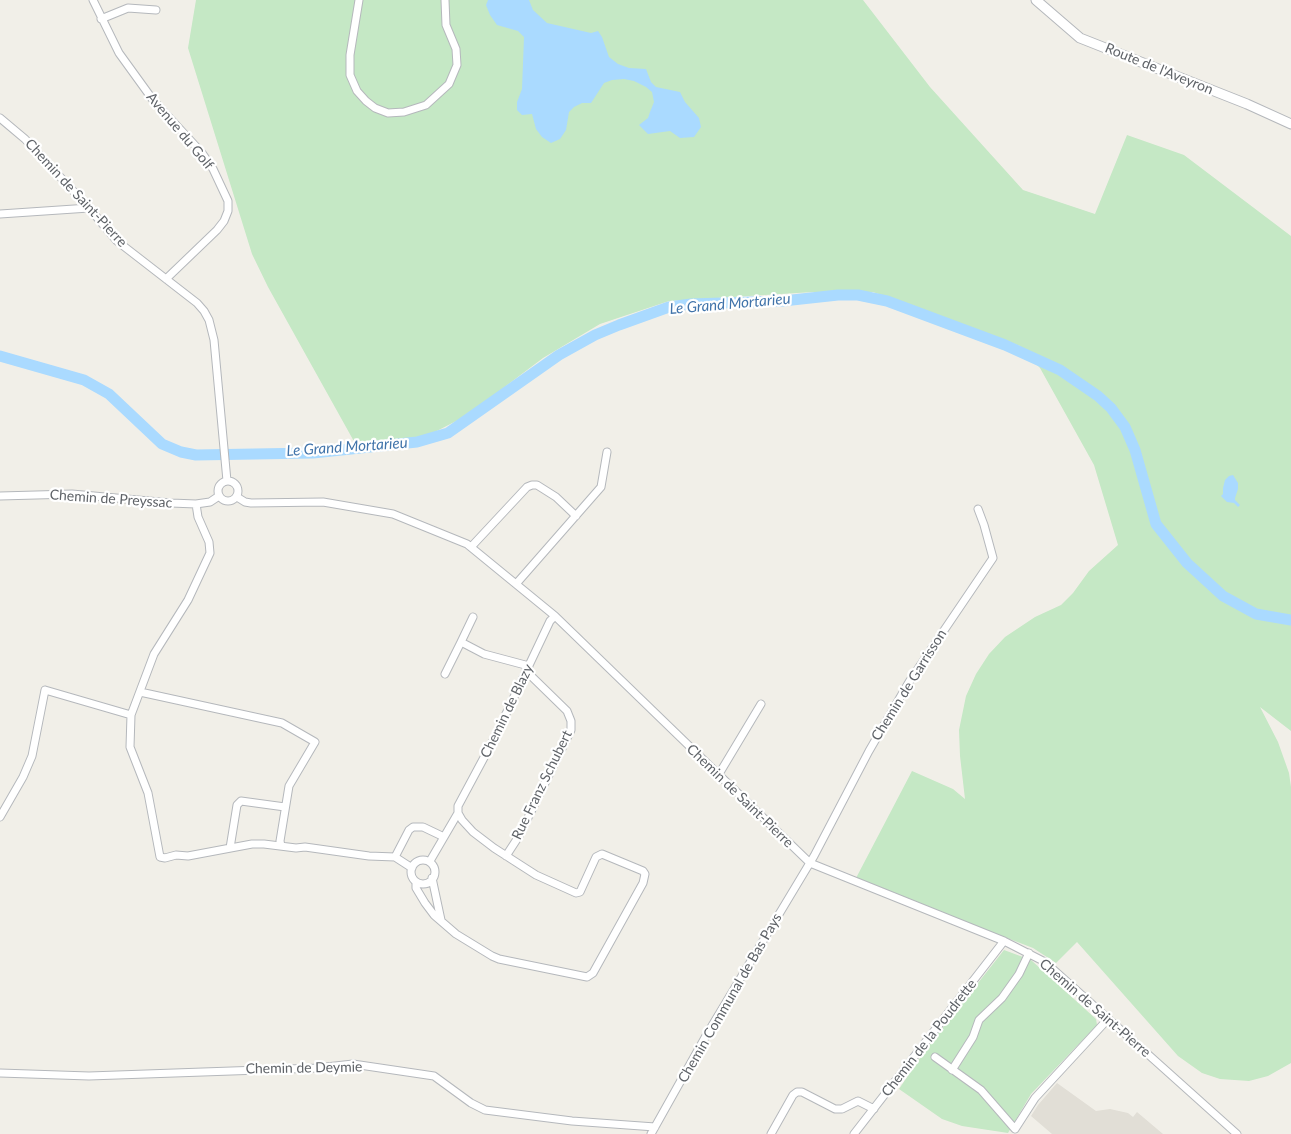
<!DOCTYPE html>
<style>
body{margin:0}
canvas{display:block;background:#f1efe8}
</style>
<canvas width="1291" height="1134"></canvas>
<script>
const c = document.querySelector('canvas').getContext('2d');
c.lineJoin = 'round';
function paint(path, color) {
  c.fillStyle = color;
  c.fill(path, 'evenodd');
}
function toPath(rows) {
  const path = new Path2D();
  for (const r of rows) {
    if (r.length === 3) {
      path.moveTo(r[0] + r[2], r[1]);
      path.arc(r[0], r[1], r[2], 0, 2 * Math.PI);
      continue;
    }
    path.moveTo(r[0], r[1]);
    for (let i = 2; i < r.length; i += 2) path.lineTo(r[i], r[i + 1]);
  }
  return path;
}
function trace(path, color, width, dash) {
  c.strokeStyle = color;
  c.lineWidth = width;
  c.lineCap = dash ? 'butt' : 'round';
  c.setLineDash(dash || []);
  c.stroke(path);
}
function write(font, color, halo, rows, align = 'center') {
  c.font = font + ' Lato,sans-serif';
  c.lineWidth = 4.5;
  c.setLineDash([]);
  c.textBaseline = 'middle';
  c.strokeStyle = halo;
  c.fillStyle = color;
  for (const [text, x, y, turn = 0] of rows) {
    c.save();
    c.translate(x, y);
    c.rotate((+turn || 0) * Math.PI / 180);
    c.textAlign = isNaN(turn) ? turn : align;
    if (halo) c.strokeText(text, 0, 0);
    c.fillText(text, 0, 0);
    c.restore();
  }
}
const education = toPath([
 [1057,1083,1096,1111,1110,1109,1128,1113,1133,1117,1137,1112,1163,1134,1052,1134,1031,1116,1038,1105]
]);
const green = toPath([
 [196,0,863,0,930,87,1023,190,1095,214,1127,135,1184,155,1291,236,1291,731,1260,707,1278,742,1289,773,1291,787,1291,1063,1268,1076,1249,1081,1220,1079,1202,1073,1178,1056,1077,942,1056,963,1033,948,1007,938,855,880,912,771,953,789,965,799,960,756,959,730,966,696,976,674,989,654,1005,637,1035,617,1061,605,1073,593,1089,571,1118,545,1094,465,1040,368,1020,346,873,292,813,292,669,301,600,324,543,358,466,416,427,436,356,445,268,287,252,254,188,48],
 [1004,950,1031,960,1096,1019,1097,1025,1031,1094,1008,1133,962,1126,942,1119,899,1089,926,1049]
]);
const water = toPath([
 [488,0,529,0,533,10,547,23,591,33,598,31,602,37,609,57,618,64,629,68,646,69,651,82,656,87,680,92,685,102,699,118,701,127,694,137,680,138,670,131,648,134,639,125,648,118,650,112,654,102,652,92,646,87,634,81,624,79,612,80,604,83,591,103,582,103,574,107,569,112,566,130,560,139,551,143,542,137,536,129,532,114,522,115,517,110,517,102,522,89,524,37,518,31,497,25,490,15,486,5],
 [1233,475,1238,483,1238,489,1235,498,1235,500,1240,505,1238,507,1234,503,1227,502,1221,496,1223,494,1223,488,1225,480,1229,476]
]);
const river = toPath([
 [0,356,84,380,109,394,162,444,181,452,196,455,313,453,417,442,448,433,559,355,595,335,619,325,669,307,691,304,783,301,838,295,858,295,887,301,1005,345,1060,370,1098,396,1111,408,1125,427,1135,450,1156,524,1187,563,1223,596,1256,614,1291,620]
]);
const minor = toPath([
 [93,0,119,53,153,100,202,153,213,169,228,201,228,211,224,221,217,230,166,279],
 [359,0,350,55,350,75,357,91,366,101,375,108,388,113,404,112,426,105,449,84,457,65,456,49,446,25,445,0],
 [101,19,128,8,156,10],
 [0,118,25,139,89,208,117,241,197,303,204,311,209,320,214,340,227,481],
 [0,214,89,208],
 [228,491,10],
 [0,496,72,494,171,503,196,504,210,502,219,496],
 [237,497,245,502,251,503,323,502,393,514,467,544,555,616,810,863,1004,941,1045,962,1237,1134],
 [471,547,527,487,532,485,537,485,556,497,576,516],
 [516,584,601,487,607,452],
 [461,642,473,617],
 [445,674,461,642,484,654,529,666],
 [140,692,282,723,315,742,289,786,280,841,281,846],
 [131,715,130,747,148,793,160,857,165,858,176,855,188,856,252,844,264,844,296,848,305,847,369,856,395,857,412,868],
 [719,774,761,704],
 [0,817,23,777,32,756,45,690,131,715,154,654,188,600,210,553,209,542,198,517,196,504],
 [230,848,237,805,241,801,285,807],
 [506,856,519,836,571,730,571,721,567,711,526,671],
 [395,857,409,830,413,827,423,827,444,837],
 [423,872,12],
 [430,861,458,813],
 [432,878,441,920],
 [416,883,416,888,425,903,434,915,456,934,492,956,499,959,587,977,593,973,643,883,645,874,643,871,602,854,596,857,580,892,576,893,536,875,494,848,473,832,462,820,458,813,458,806,495,737,550,621,555,616],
 [935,1057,981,1090,1015,1129,1035,1098,1108,1019],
 [952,1070,973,1037,979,1020,1002,998,1019,974,1029,953],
 [0,1073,89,1076,317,1068,353,1064,434,1076,471,1103,485,1110,572,1121,655,1127],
 [651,1134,707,1034,814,856,869,751,909,682,993,558,984,525,978,509],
 [771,1134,793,1095,797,1092,802,1092,835,1109,842,1109,858,1101,874,1109],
 [854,1134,1004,941]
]);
const tertiary = toPath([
 [1036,0,1080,38,1247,104,1291,124]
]);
const streetNames = [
 ["Route de l'Aveyron",1159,69,22],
 ["Avenue du Golf",180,131,50],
 ["Chemin de Saint-Pierre",76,193,47],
 ["Chemin de Preyssac",111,499,4],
 ["Chemin de Garrisson",909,685,-58],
 ["Chemin de Blazy",507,711,-64],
 ["Rue Franz Schubert",542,785,-64],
 ["Chemin de Saint-Pierre",740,796,44],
 ["Chemin Communal de Bas Pays",730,998,-60],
 ["Chemin de Saint-Pierre",1095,1008,41],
 ["Chemin de la Poudrette",929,1038,-52],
 ["Chemin de Deymie",304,1068,-1]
];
const waterNames = [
 ["Le Grand Mortarieu",730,304,-5],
 ["Le Grand Mortarieu",347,447,-4]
];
paint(education, '#e1ded6');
paint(green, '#c5e8c5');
paint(water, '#aadaff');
trace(river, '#aadaff', 11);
trace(minor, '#b5b8bc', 9);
trace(tertiary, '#b5b8bc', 11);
trace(minor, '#fff', 7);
trace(tertiary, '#fff', 9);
write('14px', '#5f6368', '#fff', streetNames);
write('italic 15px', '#4174aa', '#fff', waterNames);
</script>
